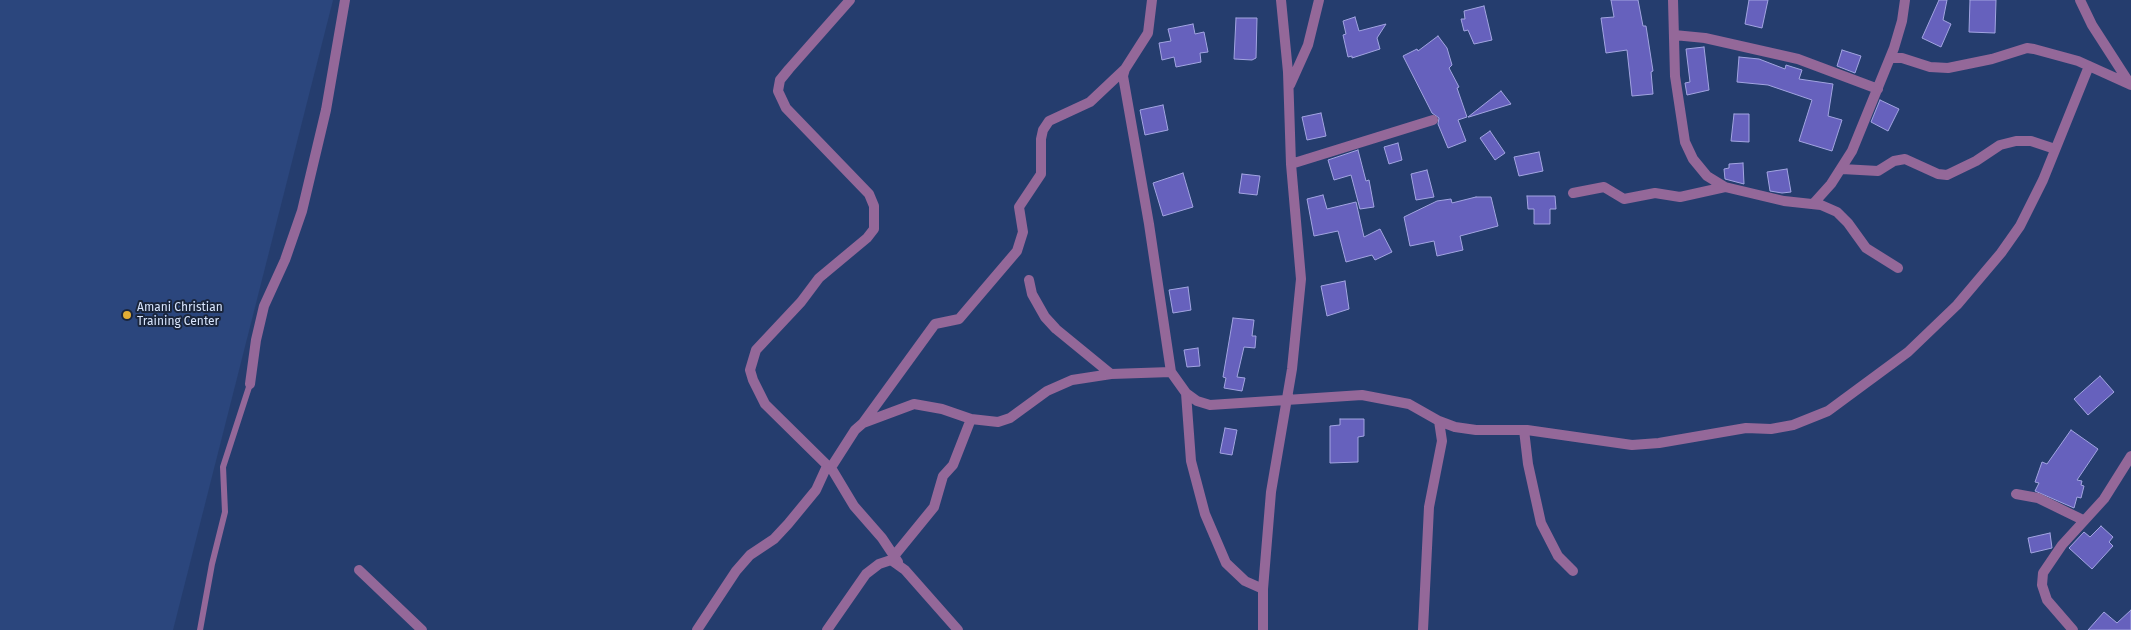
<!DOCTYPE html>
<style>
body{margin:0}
canvas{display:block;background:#253d6e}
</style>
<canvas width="2131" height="630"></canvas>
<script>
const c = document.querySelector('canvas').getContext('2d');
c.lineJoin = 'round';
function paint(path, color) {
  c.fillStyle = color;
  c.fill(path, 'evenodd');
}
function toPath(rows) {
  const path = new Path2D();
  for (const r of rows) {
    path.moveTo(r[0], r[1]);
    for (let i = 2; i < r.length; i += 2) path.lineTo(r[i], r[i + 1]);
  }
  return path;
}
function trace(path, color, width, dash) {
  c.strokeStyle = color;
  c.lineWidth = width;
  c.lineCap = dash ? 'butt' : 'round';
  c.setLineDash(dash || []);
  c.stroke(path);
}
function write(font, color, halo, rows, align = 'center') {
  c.font = font + ' "Fira Sans",sans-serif';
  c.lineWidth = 4;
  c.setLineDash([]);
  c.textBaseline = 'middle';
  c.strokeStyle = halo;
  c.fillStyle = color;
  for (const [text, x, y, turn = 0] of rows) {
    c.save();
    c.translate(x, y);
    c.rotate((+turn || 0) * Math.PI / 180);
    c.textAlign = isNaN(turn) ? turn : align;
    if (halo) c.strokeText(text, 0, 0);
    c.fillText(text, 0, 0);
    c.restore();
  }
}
const built = toPath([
 [0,0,333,0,173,630,0,630]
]);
const building = toPath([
 [1611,0,1638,0,1643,26,1646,26,1653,71,1651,72,1653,94,1632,96,1627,50,1606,53,1601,18,1614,17,1611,0],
 [1749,0,1768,0,1762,28,1745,24,1749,0],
 [1939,0,1947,0,1943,20,1951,24,1941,47,1922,38,1939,0],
 [1970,0,1996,0,1995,33,1969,32,1970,0],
 [1484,6,1492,40,1474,44,1468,30,1464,31,1461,19,1465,19,1464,11,1484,6],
 [1355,17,1359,31,1386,24,1377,38,1380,49,1352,58,1352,56,1348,57,1343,35,1346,34,1343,21,1355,17],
 [1236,18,1257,18,1256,58,1252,60,1234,59,1236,18],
 [1193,24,1195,34,1204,32,1208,52,1200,53,1201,62,1176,67,1174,57,1162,60,1159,43,1171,41,1168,29,1193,24],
 [1438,36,1447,48,1452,65,1449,68,1459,87,1457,88,1467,117,1458,120,1466,141,1448,148,1438,124,1439,118,1432,113,1403,56,1417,49,1418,51,1438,36],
 [1704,47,1709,90,1687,95,1685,83,1690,82,1686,49,1704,47],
 [1842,50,1861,56,1855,73,1837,66,1842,50],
 [1739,57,1759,59,1785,69,1786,65,1802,70,1799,79,1833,84,1828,116,1842,120,1832,151,1799,141,1812,100,1768,85,1737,82,1739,57],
 [1501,91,1511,104,1469,117,1468,117,1501,91],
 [1880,100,1899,109,1888,131,1871,122,1880,100],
 [1163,105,1168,130,1145,135,1140,110,1163,105],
 [1321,113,1326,136,1307,140,1302,117,1321,113],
 [1734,114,1749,114,1749,142,1731,141,1734,114],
 [1490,131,1505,153,1495,160,1480,138,1490,131],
 [1398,143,1402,160,1389,164,1384,147,1398,143],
 [1358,150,1366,181,1369,180,1374,207,1360,209,1351,175,1334,180,1328,160,1358,150],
 [1539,152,1543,171,1519,176,1514,157,1539,152],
 [1743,163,1744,184,1725,179,1724,169,1729,168,1729,164,1743,163],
 [1787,169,1791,192,1782,193,1770,191,1767,172,1787,169],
 [1427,170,1434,197,1416,200,1411,174,1427,170],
 [1183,173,1193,207,1163,216,1153,183,1183,173],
 [1242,174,1260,176,1257,195,1239,193,1242,174],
 [1323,195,1327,209,1356,202,1364,237,1380,229,1392,252,1375,260,1372,255,1346,262,1338,231,1314,236,1307,199,1323,195],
 [1527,196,1555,196,1556,209,1550,209,1550,224,1534,224,1534,209,1528,209,1527,196],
 [1476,197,1491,197,1498,226,1460,236,1463,250,1437,256,1434,241,1410,246,1404,217,1437,201,1451,199,1452,203,1476,197],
 [1345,281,1349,309,1327,316,1321,286,1345,281],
 [1188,287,1191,310,1173,313,1169,290,1188,287],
 [1233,318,1254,320,1252,336,1256,336,1255,348,1244,347,1237,377,1245,378,1242,391,1224,388,1226,378,1223,377,1233,318],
 [1198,348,1200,366,1187,367,1184,350,1198,348],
 [2100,376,2114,392,2088,415,2074,399,2100,376],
 [1340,419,1364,419,1364,436,1358,437,1358,462,1330,463,1330,426,1340,425,1340,419],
 [1225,428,1237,430,1232,455,1220,453,1225,428],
 [2071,430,2098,449,2077,480,2082,481,2081,485,2084,486,2081,498,2077,497,2074,508,2035,491,2039,483,2035,482,2042,462,2047,464,2071,430],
 [2101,526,2113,537,2109,542,2113,546,2092,569,2069,548,2084,532,2090,537,2101,526],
 [2050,533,2052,548,2031,553,2028,538,2050,533],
 [2131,610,2131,630,2088,630,2104,612,2117,623,2131,610]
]);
const service = toPath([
 [200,630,212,564,225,512,223,467,250,384]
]);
const minor = toPath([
 [850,0,789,69,780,80,778,91,786,108,869,194,874,206,874,229,867,238,819,278,801,302,756,350,750,370,753,380,765,404,833,471,854,506,882,538,898,562],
 [1152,0,1148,33,1125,69,1123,76,1149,224,1171,372,1186,393,1197,401,1210,405,1362,395,1409,404,1439,421,1442,441,1429,507,1423,630],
 [1673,0,1675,76,1685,142,1693,159,1707,176,1725,187,1784,201,1821,205,1837,212,1848,223,1866,248,1898,268],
 [2080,0,2092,25,2130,84],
 [1674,35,1705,38,1798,59,1878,89],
 [1890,58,1902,58,1930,67,1948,68,1992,59,2027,48,2034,49,2078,61,2131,85],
 [1290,85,1308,45,1319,0],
 [1291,164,1433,120],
 [1842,169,1878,171,1894,161,1905,159,1938,174,1947,175,1976,161,2000,145,2016,141,2031,141,2055,149],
 [1573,193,1604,187,1624,199,1655,193,1680,197,1725,187],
 [1813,204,1831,184,1852,151,1894,48,1902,21,1905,0],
 [1029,280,1032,294,1045,317,1056,329,1111,374],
 [250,384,256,340,264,306,285,260,302,211,326,110,345,0],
 [1186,393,1191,461,1205,514,1226,563,1245,581,1263,589],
 [1439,421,1455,427,1476,430,1527,430,1632,445,1659,443,1746,428,1771,429,1793,425,1828,411,1908,352,1957,305,2001,253,2020,226,2043,180,2089,66],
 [863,423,935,324,959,319,1017,251,1023,232,1019,207,1041,174,1041,139,1043,130,1049,121,1090,102,1125,69],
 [1524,430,1528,464,1541,523,1558,556,1573,571],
 [830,469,855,430,863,423,914,404,942,409,971,419,998,422,1010,418,1047,391,1072,380,1111,374,1171,372],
 [2016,494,2038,498,2083,520],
 [894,556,934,507,943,476,953,465,971,419],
 [359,570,422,630],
 [697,630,736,571,750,555,774,539,788,524,816,490,827,466],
 [827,630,866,574,879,564,891,560,905,570,958,630],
 [1263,630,1263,589,1271,492,1292,369,1301,279,1291,164,1288,72,1281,0],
 [2073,630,2047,600,2042,585,2043,573,2062,545,2104,499,2131,456]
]);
const markers = [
 [127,315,5,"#e4ae35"]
];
const poiNames = [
 ["Amani Christian",137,308],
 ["Training Center",137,322]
];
paint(built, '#2b467d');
paint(building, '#6661bd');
trace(building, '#a2a4e1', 1);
trace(service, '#946899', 6);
trace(minor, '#946899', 10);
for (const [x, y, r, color] of markers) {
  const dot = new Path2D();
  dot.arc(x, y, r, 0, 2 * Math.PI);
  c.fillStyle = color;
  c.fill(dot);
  trace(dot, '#1a253b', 2);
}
write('12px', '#d7e4fc', '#1a253b', poiNames, 'left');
</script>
